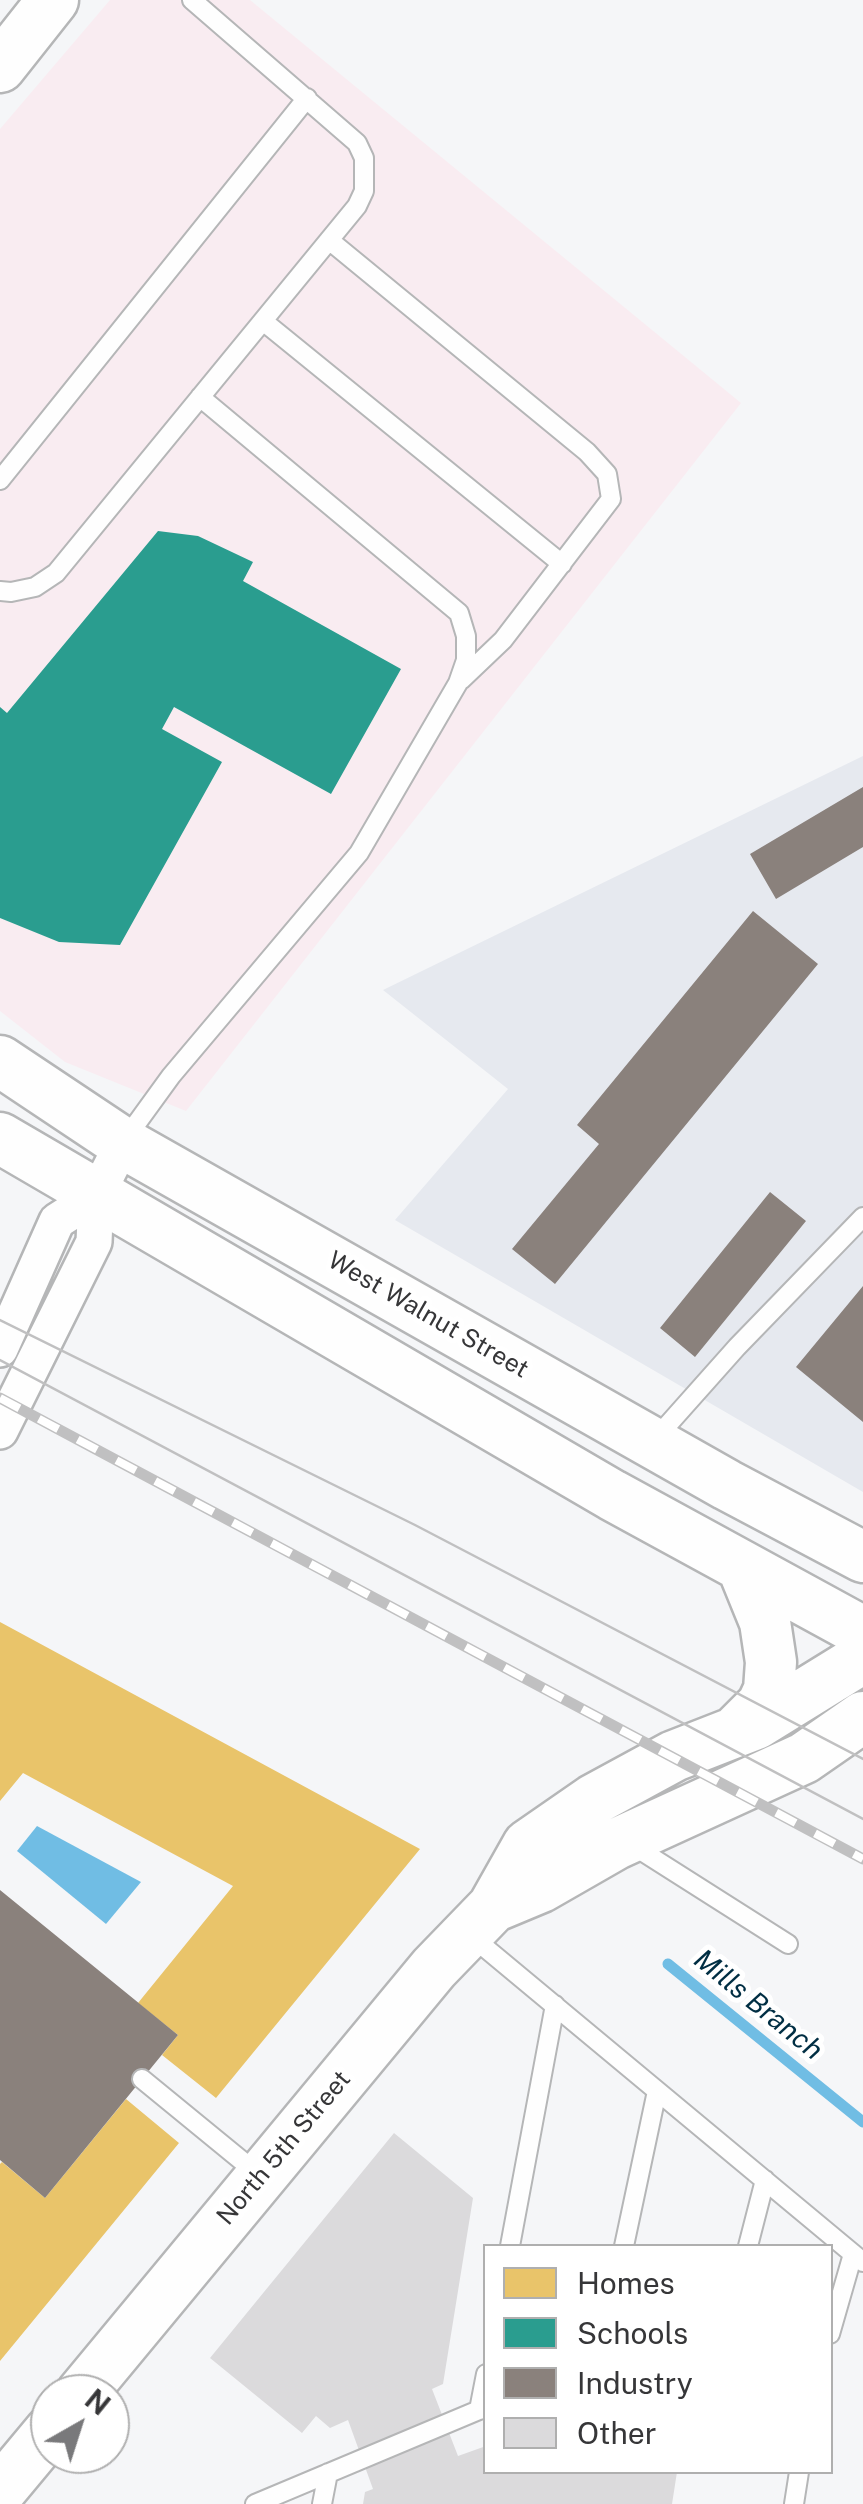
<!DOCTYPE html>
<style>
body{margin:0}
#map{position:relative;width:863px;height:2504px;overflow:hidden;background:#f5f6f8;font-family:"Public Sans",sans-serif}
canvas{display:block}
.legend{position:absolute;left:483px;top:2244px;width:350px;height:230px;box-sizing:border-box;background:#fff;border:2px solid #afafaf;margin:0;padding:12px 18px;list-style:none;font-size:30px;color:#363638}
.legend li{display:flex;align-items:center;gap:20px;height:50px}
.legend b{width:50px;border:2px solid #afafaf}
.north{position:absolute;left:30px;top:2374px;width:100px;height:100px;box-sizing:border-box;background:#fff;border:2px solid #afafaf;border-radius:50%;rotate:39deg;font-size:28px;font-weight:700;line-height:40px;text-align:center;color:#363638}
.north::after{content:'';display:block;margin:auto;width:35px;height:45px;background:#79797b;clip-path:polygon(50% 0,100% 100%,50% 72%,0 100%)}
</style>
<div id="map">
<canvas width="863" height="2504"></canvas>
<ul class="legend">
<li><b style="height:28px;background:#e9c46a"></b>Homes</li>
<li><b style="height:28px;background:#2a9d8f"></b>Schools</li>
<li><b style="height:28px;background:#8a817c"></b>Industry</li>
<li><b style="height:28px;background:#dbdadc"></b>Other</li>
</ul>
<div class="north">N</div>
</div>
<script>
const c = document.querySelector('canvas').getContext('2d');
c.lineJoin = 'round';
function paint(path, color) {
  c.fillStyle = color;
  c.fill(path, 'evenodd');
}
function toPath(rows) {
  const path = new Path2D();
  for (const r of rows) {
    path.moveTo(r[0], r[1]);
    for (let i = 2; i < r.length; i += 2) path.lineTo(r[i], r[i + 1]);
  }
  return path;
}
function trace(path, color, width, dash) {
  c.strokeStyle = color;
  c.lineWidth = width;
  c.lineCap = dash ? 'butt' : 'round';
  c.setLineDash(dash || []);
  c.stroke(path);
}
function write(font, color, halo, rows, align = 'center') {
  c.font = font + ' "Public Sans",sans-serif';
  c.lineWidth = 10;
  c.setLineDash([]);
  c.textBaseline = 'middle';
  c.strokeStyle = halo;
  c.fillStyle = color;
  for (const [text, x, y, turn = 0] of rows) {
    c.save();
    c.translate(x, y);
    c.rotate((+turn || 0) * Math.PI / 180);
    c.textAlign = isNaN(turn) ? turn : align;
    if (halo) c.strokeText(text, 0, 0);
    c.fillText(text, 0, 0);
    c.restore();
  }
}
const built = toPath([
 [863,756,863,1492,395,1220,508,1089,383,990]
]);
const education = toPath([
 [110,0,250,0,741,403,186,1111,65,1062,0,1011,0,129]
]);
const water = toPath([
 [37,1826,141,1882,106,1924,17,1851]
]);
const homes = toPath([
 [0,1622,420,1849,216,2098,162,2055,178,2035,138,2003,233,1886,23,1773,0,1801],
 [126,2099,179,2143,0,2361,0,2164,2,2162,45,2198]
]);
const schools = toPath([
 [158,531,198,536,253,562,243,581,401,669,331,794,174,707,162,729,222,762,120,945,59,942,0,918,0,707,7,713]
]);
const industry = toPath([
 [863,787,863,847,776,899,750,854],
 [753,911,818,964,555,1284,512,1249,599,1144,577,1125],
 [770,1192,806,1221,695,1357,660,1328],
 [863,1286,863,1422,796,1367],
 [0,1890,178,2035,45,2198,0,2160]
]);
const stream = toPath([
 [668,1964,863,2122]
]);
const building = toPath([
 [394,2133,473,2198,443,2384,432,2389,458,2456,486,2446,486,2472,677,2472,672,2504,363,2504,365,2492,373,2489,348,2420,330,2428,316,2416,302,2433,210,2358]
]);
const lane = toPath([
 [329,240,587,452,607,474,611,499,503,640,461,680],
 [263,321,562,564],
 [0,480,307,98],
 [0,591,11,592,35,587,56,573,357,206,364,191,364,158,357,143,192,0],
 [126,1138,171,1076,359,853,458,683,466,660,466,636,459,613,200,397],
 [656,1438,737,1347,863,1217],
 [629,1843,788,1944],
 [471,1936,863,2262],
 [142,2079,258,2174],
 [510,2246,555,2005],
 [624,2246,657,2091],
 [748,2246,765,2180],
 [830,2334,853,2254],
 [486,2374,479,2410,486,2408],
 [255,2504,479,2410],
 [322,2504,328,2473],
 [794,2504,799,2472]
]);
const street = toPath([
 [0,1349,57,1221,96,1196],
 [0,1431,94,1242,96,1196,123,1143]
]);
const secondary = toPath([
 [0,67,53,0],
 [0,1061,123,1143,727,1485,863,1557],
 [0,1138,612,1495,863,1632],
 [736,1731,762,1705,769,1690,771,1662,765,1622,743,1568],
 [493,1907,541,1887,616,1844,804,1758,863,1717],
 [81,2394,434,1968,493,1907,528,1845,593,1800,674,1756,756,1724,863,1658],
 [0,2491,50,2431]
]);
const tram = toPath([
 [0,1320,415,1525,863,1759],
 [0,1360,863,1819]
]);
const rail = toPath([
 [0,1398,863,1859]
]);
const streetNames = [
 ["West Walnut Street",428,1315,30],
 ["North 5th Street",284,2148,-50]
];
const waterNames = [
 ["Mills Branch",758,2005,39]
];
paint(built, '#e6e9ef');
paint(education, '#f9ecf1');
paint(water, '#70bde4');
paint(homes, '#e9c46a');
paint(schools, '#2a9d8f');
paint(industry, '#8a817c');
trace(stream, '#70bde4', 11);
paint(building, '#dbdadc');
trace(lane, '#b5b6b7', 22);
trace(street, '#b5b6b7', 40);
trace(secondary, '#b5b6b7', 55);
trace(lane, '#fefefe', 18);
trace(street, '#fefefe', 35);
trace(secondary, '#fefefe', 50);
trace(tram, '#c0c0c1', 2.5);
trace(rail, '#c0c0c1', 11);
trace(rail, '#fff', 8, [22]);
write('25px', '#363638', '#fff', streetNames);
write('italic 28px', '#002e43', '#fff', waterNames);
</script>
